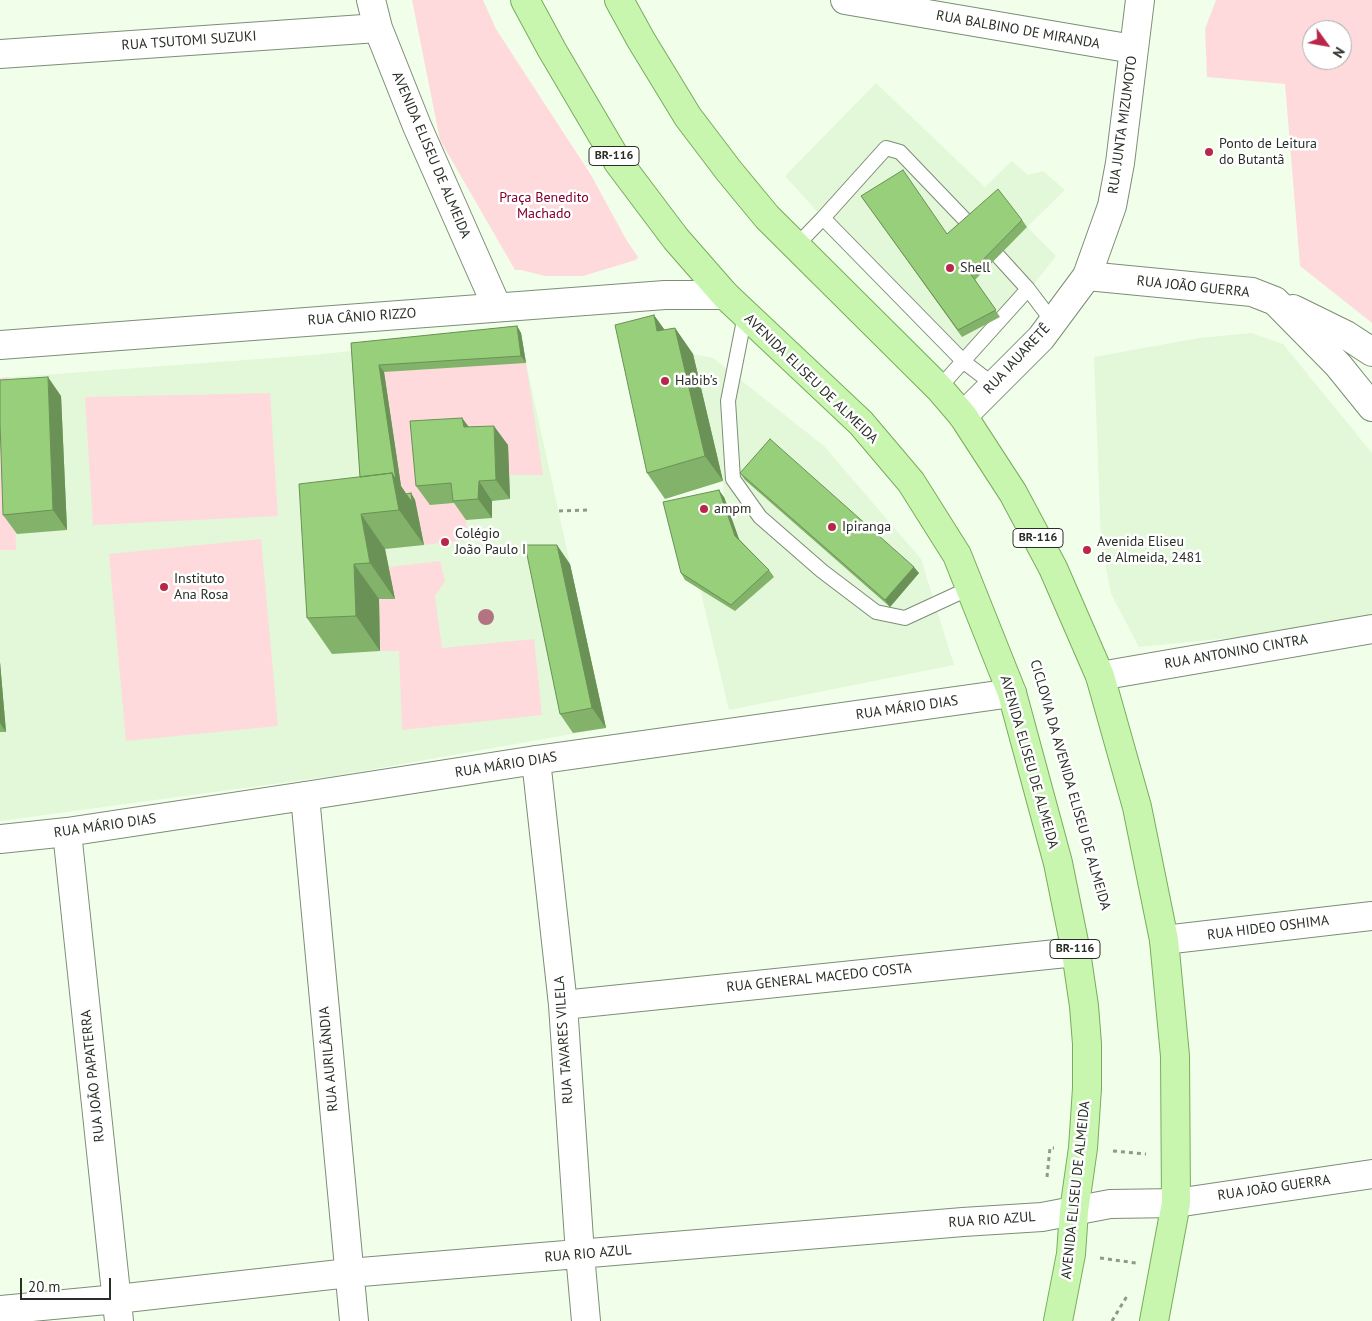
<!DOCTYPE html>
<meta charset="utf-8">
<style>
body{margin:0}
#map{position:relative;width:1372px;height:1321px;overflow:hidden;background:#f1ffea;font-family:"PT Sans",sans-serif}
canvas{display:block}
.north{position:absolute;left:1302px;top:20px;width:50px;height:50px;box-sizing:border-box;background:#fff;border:1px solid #a9aca8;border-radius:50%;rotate:122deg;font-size:14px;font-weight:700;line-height:20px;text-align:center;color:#292f26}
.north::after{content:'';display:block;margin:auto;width:18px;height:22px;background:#b82749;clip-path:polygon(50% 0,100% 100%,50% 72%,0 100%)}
.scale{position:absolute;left:20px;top:1278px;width:91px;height:22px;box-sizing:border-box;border:2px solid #292f26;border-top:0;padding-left:6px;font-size:15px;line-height:18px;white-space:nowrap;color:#292f26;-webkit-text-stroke:4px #fff;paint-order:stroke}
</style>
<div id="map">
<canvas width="1372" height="1321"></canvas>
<div class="north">N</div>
<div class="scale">20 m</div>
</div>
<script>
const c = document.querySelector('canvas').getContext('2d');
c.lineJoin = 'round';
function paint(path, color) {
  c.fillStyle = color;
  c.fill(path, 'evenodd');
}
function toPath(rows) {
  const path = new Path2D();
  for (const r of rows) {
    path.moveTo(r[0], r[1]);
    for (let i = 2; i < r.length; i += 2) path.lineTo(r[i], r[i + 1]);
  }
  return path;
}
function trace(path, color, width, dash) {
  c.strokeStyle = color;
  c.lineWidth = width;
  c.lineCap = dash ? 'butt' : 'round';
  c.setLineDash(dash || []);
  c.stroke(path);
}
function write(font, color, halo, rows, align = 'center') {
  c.font = font + ' "PT Sans",sans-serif';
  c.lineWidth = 5;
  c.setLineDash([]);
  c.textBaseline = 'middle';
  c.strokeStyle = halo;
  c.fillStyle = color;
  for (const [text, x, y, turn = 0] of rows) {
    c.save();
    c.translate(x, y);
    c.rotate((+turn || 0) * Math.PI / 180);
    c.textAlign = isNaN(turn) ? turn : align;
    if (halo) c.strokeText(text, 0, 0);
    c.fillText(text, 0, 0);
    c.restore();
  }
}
const built = toPath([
 [876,83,985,187,1012,161,1028,175,1043,171,1065,190,1027,227,1056,256,964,374,785,176],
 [521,333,526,363,606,728,340,775,0,821,0,378,313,355],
 [1252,333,1283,344,1372,453,1372,624,1139,647,1111,594,1101,541,1094,357,1199,338],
 [693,354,713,358,824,446,921,559,954,665,729,710,700,589,667,508,724,497,723,481]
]);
const green = toPath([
 [412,0,483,0,496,29,591,175,627,241,638,257,636,260,583,276,545,276,521,270,515,270,440,140],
 [1216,0,1372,0,1372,323,1300,266,1285,84,1207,77,1205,29],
 [1312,30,1342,30,1342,60,1312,60],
 [526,363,543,475,509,475,508,445,430,505,465,503,467,540,424,545,415,500,403,502,384,372],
 [9,377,12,399,16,550,0,550,0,378],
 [270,393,278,516,93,525,85,397],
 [261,539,278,726,126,741,109,554],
 [440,561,445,581,435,596,442,648,534,639,542,715,402,730,399,651,380,651,379,599,395,599,389,567]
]);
const path = toPath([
 [559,511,587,510],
 [1113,1151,1146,1154],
 [1047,1177,1050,1148,1054,1148],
 [1100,1258,1136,1263],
 [1112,1321,1127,1296]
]);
const lane = toPath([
 [823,218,964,362,994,385],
 [796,246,823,218,886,148,900,152,970,225],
 [998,256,1028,289,1053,322],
 [745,315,728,401,733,479,760,517,822,571,876,612,905,618,970,588],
 [939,388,1028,289]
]);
const street = toPath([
 [371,0,378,28,417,126,497,307],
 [845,0,1133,49],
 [0,54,378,28],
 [1087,276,1252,292,1275,301,1338,365,1372,407],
 [1293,309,1346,335,1372,352],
 [1100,676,1372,629],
 [536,760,563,1005,580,1254,586,1321],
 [305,796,354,1321],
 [67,832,119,1321],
 [0,839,67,832,305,796,536,760,1012,693],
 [1164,940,1372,916],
 [563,1005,1076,952],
 [0,1310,117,1299,349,1273,963,1222,1042,1217,1110,1204,1176,1203,1372,1174]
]);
const secondary = toPath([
 [0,345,665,295,725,295],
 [963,416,1041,338,1087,276,1112,206,1120,163,1140,0]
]);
const primary = toPath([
 [525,0,552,50,618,162,676,239,725,295,861,423,911,482,957,555,1012,693,1058,863,1076,952,1084,1006,1087,1044,1087,1088,1083,1148,1074,1211,1071,1254,1058,1321],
 [619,0,641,40,688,117,729,171,767,217,939,388,963,416,1013,493,1053,568,1100,676,1137,807,1164,940,1175,1056,1176,1203,1154,1321]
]);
const trees = [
 [486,617]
];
const wall = toPath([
 [861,196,947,234,1022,220,1027,227,975,280,1000,317,962,337],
 [517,326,521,333,526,363,384,372,401,486,406,494,411,493,415,500,424,545,385,549,395,599,379,599,380,651,332,654,307,618,360,477,351,343],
 [675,328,693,354,723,481,665,499,647,473,665,330],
 [61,396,67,530,17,534,3,515],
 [462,418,469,427,508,445,510,499,492,501,492,518,466,520,454,503,430,505,416,486],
 [740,473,919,573,890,607,745,480],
 [724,497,739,539,769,570,774,577,735,611,685,580,681,573],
 [570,564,606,728,573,733,560,714],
 [0,662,6,732,0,732]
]);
const shadedWall = toPath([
 [654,315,672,340,657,331],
 [517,326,521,333,526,363,521,356],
 [675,328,693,354,723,481,705,456],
 [379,365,384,372,401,486,412,502,411,493,415,500,424,545,399,510,392,473],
 [48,377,61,396,67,530,53,510],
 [462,418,476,437,464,427],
 [494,426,508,445,510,499,496,480],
 [479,481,492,501,492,518,478,499],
 [719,490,724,497,740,542,735,536],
 [361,514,385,549,395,599,370,563],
 [557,545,570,564,606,728,592,708],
 [354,564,379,599,380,651,356,616],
 [914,567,919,573,890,607,885,600],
 [0,662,6,732,0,723]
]);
const building = toPath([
 [903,170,947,234,998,189,1022,220,970,273,996,310,958,330,861,196,903,170],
 [654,315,657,331,675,328,705,456,647,473,615,325,654,315],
 [517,326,521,356,379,365,396,480,392,473,360,477,351,343,517,326],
 [48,377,53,510,3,515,0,422,0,380,48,377],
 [462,418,464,427,494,426,496,480,479,481,478,499,453,501,451,483,416,486,410,421,462,418],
 [770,439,914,567,885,600,740,473,770,439],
 [392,473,399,510,361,514,370,563,354,564,356,616,307,618,299,484,392,473],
 [719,490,735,536,769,570,731,605,681,573,663,502,719,490],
 [411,493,412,502,406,494,411,493],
 [525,545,557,545,592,708,560,714,525,545]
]);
const markers = [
 [1209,152,5,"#b82749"],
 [950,268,5,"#b82749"],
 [665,381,5,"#b82749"],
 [704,509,5,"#b82749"],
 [832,527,5,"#b82749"],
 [445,542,5,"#b82749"],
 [1087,550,5,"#b82749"],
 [164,587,5,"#b82749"]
];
const shields = [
 [614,156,50],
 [1038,538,50],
 [1075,949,50]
];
const shieldNames = [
 ["BR-116",614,156],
 ["BR-116",1038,538],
 ["BR-116",1075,949]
];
const streetNames = [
 ["RUA BALBINO DE MIRANDA",1018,30,10],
 ["RUA TSUTOMI SUZUKI",189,41,-4],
 ["RUA JUNTA MIZUMOTO",1123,125,-82],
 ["AVENIDA ELISEU DE ALMEIDA",431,155,67],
 ["RUA JOÃO GUERRA",1193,287,6],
 ["RUA CÂNIO RIZZO",362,317,-4],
 ["RUA IAUARETÊ",1017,359,-47],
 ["AVENIDA ELISEU DE ALMEIDA",811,379,44],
 ["RUA ANTONINO CINTRA",1236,652,-10],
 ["RUA MÁRIO DIAS",907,708,-8],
 ["AVENIDA ELISEU DE ALMEIDA",1029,762,74],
 ["RUA MÁRIO DIAS",506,765,-9],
 ["CICLOVIA DA AVENIDA ELISEU DE ALMEIDA",1070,785,74],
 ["RUA MÁRIO DIAS",105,826,-8],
 ["RUA HIDEO OSHIMA",1268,928,-7],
 ["RUA GENERAL MACEDO COSTA",819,978,-6],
 ["RUA TAVARES VILELA",564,1040,-94],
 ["RUA AURILÂNDIA",329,1059,-95],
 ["RUA JOÃO PAPATERRA",93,1076,-96],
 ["RUA JOÃO GUERRA",1274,1188,-8],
 ["AVENIDA ELISEU DE ALMEIDA",1076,1190,-84],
 ["RUA RIO AZUL",992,1220,-4],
 ["RUA RIO AZUL",588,1254,-5]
];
const poiNames = [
 ["Ponto de Leitura",1219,144],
 ["do Butantã",1219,160],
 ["Shell",960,268],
 ["Habib's",675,381],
 ["ampm",714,509],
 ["Ipiranga",842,527],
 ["Colégio",455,534],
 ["João Paulo I",455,550],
 ["Avenida Eliseu",1097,542],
 ["de Almeida, 2481",1097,558],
 ["Instituto",174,579],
 ["Ana Rosa",174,595]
];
const parkNames = [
 ["Praça Benedito",544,198],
 ["Machado",544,214]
];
paint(built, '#e2f8d8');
paint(green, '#ffdadd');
trace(lane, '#7d8d76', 16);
trace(street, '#7d8d76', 30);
trace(secondary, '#7d8d76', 30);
trace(primary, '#79ac5d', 30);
trace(path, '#909a8a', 3, [4, 4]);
trace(lane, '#fff', 14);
trace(street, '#fff', 28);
trace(secondary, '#fff', 28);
trace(primary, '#c8f6af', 28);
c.fillStyle = '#b47382';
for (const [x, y] of trees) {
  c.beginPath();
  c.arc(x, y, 8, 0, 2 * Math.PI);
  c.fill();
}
paint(wall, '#83b26a');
paint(shadedWall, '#6a9156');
paint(building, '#98cf7b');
trace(building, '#6a9156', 1);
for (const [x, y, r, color] of markers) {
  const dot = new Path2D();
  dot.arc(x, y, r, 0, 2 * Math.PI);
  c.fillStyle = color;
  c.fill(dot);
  trace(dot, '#fff', 2);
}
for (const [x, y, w] of shields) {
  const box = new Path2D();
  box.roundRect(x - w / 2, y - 9.5, w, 19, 4);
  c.fillStyle = '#fff';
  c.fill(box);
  trace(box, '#292f26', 1);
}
write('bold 12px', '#292f26', null, shieldNames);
write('14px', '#292f26', '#fff', streetNames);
write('14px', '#292f26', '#fff', poiNames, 'left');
write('14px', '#83002c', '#fff', parkNames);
</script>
